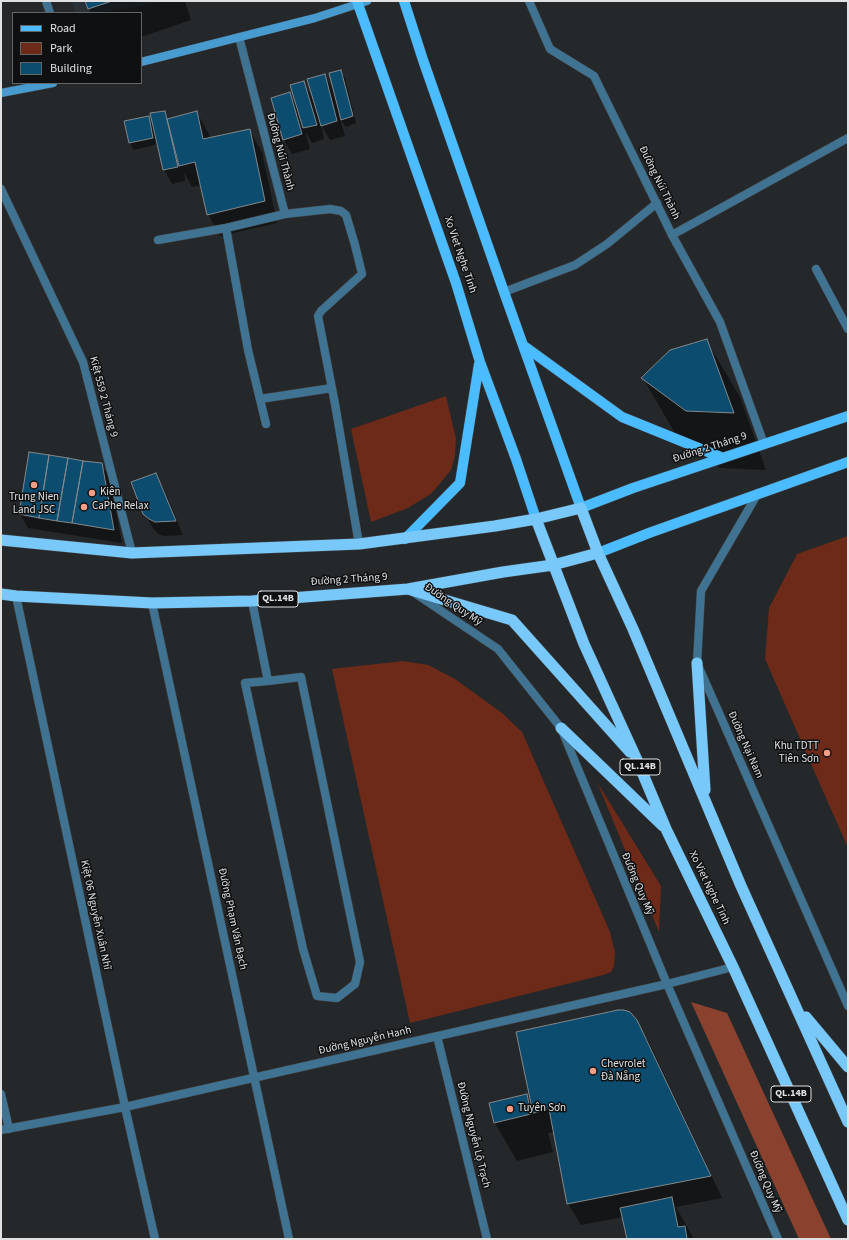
<!DOCTYPE html>
<meta charset="utf-8">
<style>
body{margin:0}
#map{position:relative;width:849px;height:1240px;overflow:hidden;background:#24282a;font-family:"Source Sans 3",sans-serif}
canvas{display:block}
.frame{position:absolute;inset:0;border:2px solid #dfe1e3;pointer-events:none}
.legend{position:absolute;left:12px;top:12px;width:130px;height:72px;box-sizing:border-box;background:#0e1011;border:1px solid #626465;margin:0;padding:5px 7px;list-style:none;font-size:12px;color:#dfe1e3}
.legend li{display:flex;align-items:center;gap:8px;height:20px}
.legend b{width:20px;border:1px solid #626465}
</style>
<div id="map">
<canvas width="849" height="1240"></canvas>
<div class="frame"></div>
<ul class="legend">
<li><b style="height:5px;background:#4bbcff"></b>Road</li>
<li><b style="height:11px;background:#6d2a18"></b>Park</li>
<li><b style="height:11px;background:#0b4c6f"></b>Building</li>
</ul>
</div>
<script>
const c = document.querySelector('canvas').getContext('2d');
c.lineJoin = 'round';
function paint(path, color) {
  c.fillStyle = color;
  c.fill(path, 'evenodd');
}
function toPath(rows) {
  const path = new Path2D();
  for (const r of rows) {
    path.moveTo(r[0], r[1]);
    for (let i = 2; i < r.length; i += 2) path.lineTo(r[i], r[i + 1]);
  }
  return path;
}
function trace(path, color, width, dash) {
  c.strokeStyle = color;
  c.lineWidth = width;
  c.lineCap = dash ? 'butt' : 'round';
  c.setLineDash(dash || []);
  c.stroke(path);
}
function write(font, color, halo, rows, align = 'center') {
  c.font = font + ' "Source Sans 3",sans-serif';
  c.lineWidth = 3;
  c.setLineDash([]);
  c.textBaseline = 'middle';
  c.strokeStyle = halo;
  c.fillStyle = color;
  for (const [text, x, y, turn = 0] of rows) {
    c.save();
    c.translate(x, y);
    c.rotate((+turn || 0) * Math.PI / 180);
    c.textAlign = isNaN(turn) ? turn : align;
    if (halo) c.strokeText(text, 0, 0);
    c.fillText(text, 0, 0);
    c.restore();
  }
}
const built = toPath([
 [71,1,167,1,100,13,75,13]
]);
const green = toPath([
 [446,396,456,439,455,455,451,470,432,493,408,508,371,522,351,429],
 [848,536,848,848,765,659,769,608,797,554],
 [403,661,428,665,455,679,502,713,522,732,610,932,615,953,614,966,611,972,603,975,410,1023,332,669],
 [597,782,661,886,659,932]
]);
const forest = toPath([
 [691,1002,727,1013,831,1239,799,1239]
]);
const shadow = toPath([
 [86,1,185,1,191,20,141,37,141,13,91,13],
 [341,72,345,78,356,123,346,127,340,119,345,136,330,140,321,124,324,139,312,143,305,131,310,149,292,154,284,140,273,99,289,93,296,104,303,82,313,99,325,75,334,91],
 [164,112,168,119,197,113,209,134,210,138,249,130,262,152,277,223,220,236,208,214,201,185,192,187,184,172,185,181,172,184,164,169,158,144,134,150,130,143,148,117,154,126],
 [706,340,740,397,766,470,720,468,676,435,643,378],
 [101,464,110,479,122,543,28,528,20,514],
 [155,475,164,489,183,535,164,536,158,534,153,528,144,513],
 [636,1020,649,1042,722,1198,676,1207,694,1239,628,1239,623,1217,581,1225,568,1204,554,1132,548,1133,553,1152,517,1161,495,1123,490,1104,526,1095,532,1105]
]);
const building = toPath([
 [85,1,112,1,88,9,85,1],
 [341,70,353,116,341,120,329,73,341,70],
 [325,74,337,121,321,126,307,79,325,74],
 [304,81,317,125,303,128,290,85,304,81],
 [290,92,302,134,283,140,271,98,290,92],
 [165,111,178,167,163,170,150,113,165,111],
 [197,111,203,139,250,129,265,201,207,215,195,162,179,166,167,119,197,111],
 [149,116,153,138,129,143,124,121,149,116],
 [707,339,734,413,686,411,641,378,670,350,707,339],
 [29,452,49,455,39,518,19,514,29,452],
 [49,455,68,458,57,521,39,518,49,455],
 [68,458,83,461,72,523,57,521,68,458],
 [83,461,102,463,114,530,72,523,83,461],
 [156,473,176,521,155,522,149,519,143,514,131,482,156,473],
 [618,1010,624,1010,630,1012,637,1020,711,1176,567,1204,549,1109,533,1113,516,1032,618,1010],
 [527,1094,531,1114,494,1123,489,1103,527,1094],
 [672,1197,678,1227,685,1226,687,1239,627,1239,620,1208,672,1197]
]);
const service = toPath([
 [285,214,330,209,341,211,346,215,355,245,362,274,321,311,318,316,335,404,359,544],
 [816,269,848,329],
 [260,399,332,388],
 [764,444,720,322,672,235,848,138],
 [252,601,268,681,301,677,360,962,355,984,337,998,317,996,303,949,245,683,268,681]
]);
const minor = toPath([
 [529,1,550,49,594,76,672,235],
 [1,189,83,362,132,553],
 [226,228,248,350,266,424],
 [158,240,226,228,285,214,239,37],
 [504,292,575,265,607,244,657,203],
 [16,596,125,1107,155,1239],
 [152,603,289,1239],
 [437,1036,487,1239],
 [1,1094,9,1129],
 [1,1130,125,1107,667,984]
]);
const tertiary = toPath([
 [46,1,50,13],
 [758,493,701,591,697,663,848,1006],
 [416,594,498,649,561,728,667,984,778,1239],
 [667,984,733,967]
]);
const secondary = toPath([
 [141,62,315,18,367,1],
 [1,93,53,83]
]);
const primary = toPath([
 [357,1,456,283,480,362,516,459,536,519],
 [404,1,423,60,504,292,581,508,633,488,848,416],
 [524,346,622,417,723,458],
 [405,539,460,483,479,364],
 [598,553,649,533,848,462]
]);
const trunk = toPath([
 [536,519,584,644,637,760,666,829,733,967,848,1220],
 [1,540,132,553,359,544,495,526,536,519,581,508,598,553,633,629,741,886,848,1122],
 [411,590,512,620,630,752],
 [1,594,16,596,152,603,252,601,408,589,503,572,553,565,598,553],
 [697,663,705,790],
 [561,728,663,826],
 [806,1017,848,1067]
]);
const markers = [
 [34,485,4,"#f49e88"],
 [92,493,4,"#f49e88"],
 [84,507,4,"#f49e88"],
 [827,753,4,"#f49e88"],
 [593,1071,4,"#f49e88"],
 [510,1109,4,"#f49e88"]
];
const shields = [
 [278,599,40],
 [640,767,40],
 [791,1094,40]
];
const shieldNames = [
 ["QL.14B",278,599],
 ["QL.14B",640,767],
 ["QL.14B",791,1094]
];
const streetNames = [
 ["Đường Núi Thành",280,152,75],
 ["Đường Núi Thành",659,183,64],
 ["Xo Viet Nghe Tinh",460,255,71],
 ["Kiệt 559 2 Tháng 9",103,397,75],
 ["Đường 2 Tháng 9",710,448,-18],
 ["Đường 2 Tháng 9",349,580,-4],
 ["Đường Quy Mỹ",453,605,34],
 ["Đường Nại Nam",745,745,66],
 ["Đường Quy Mỹ",637,884,67],
 ["Xo Viet Nghe Tinh",709,888,64],
 ["Kiệt 06 Nguyễn Xuân Nhĩ",95,915,78],
 ["Đường Phạm Văn Bạch",232,919,78],
 ["Đường Nguyễn Hanh",365,1041,-13],
 ["Đường Nguyễn Lộ Trạch",473,1135,76],
 ["Đường Quy Mỹ",765,1182,67]
];
const poiNames = [
 ["Kiên",100,493],
 ["Trung Nien",34,498,"center"],
 ["Land JSC",34,511,"center"],
 ["CaPhe Relax",92,507],
 ["Khu TDTT",819,747,"right"],
 ["Tiên Sơn",819,760,"right"],
 ["Chevrolet",601,1065],
 ["Đà Nẵng",601,1078],
 ["Tuyên Sơn",518,1109]
];
paint(built, '#273137');
paint(green, '#6d2a18');
paint(forest, '#8a412e');
paint(shadow, '#0007');
paint(building, '#0b4c6f');
trace(building, '#83888c', 1);
trace(service, '#424648', 9);
trace(minor, '#424648', 9);
trace(tertiary, '#424648', 9);
trace(secondary, '#424648', 9);
trace(primary, '#424648', 11);
trace(trunk, '#424648', 12);
trace(service, '#407292', 8);
trace(minor, '#407292', 8);
trace(tertiary, '#407292', 8);
trace(secondary, '#489bcf', 8);
trace(primary, '#4bbcff', 10);
trace(trunk, '#78c8f9', 11);
for (const [x, y, r, color] of markers) {
  const dot = new Path2D();
  dot.arc(x, y, r, 0, 2 * Math.PI);
  c.fillStyle = color;
  c.fill(dot);
  trace(dot, '#0e1011', 1.5);
}
for (const [x, y, w] of shields) {
  const box = new Path2D();
  box.roundRect(x - w / 2, y - 8, w, 16, 3);
  c.fillStyle = '#0e1011';
  c.fill(box);
  trace(box, '#dfe1e3', 1);
}
write('bold 10px', '#dfe1e3', null, shieldNames);
write('11px', '#dfe1e3', '#0e1011', streetNames);
write('11px', '#dfe1e3', '#0e1011', poiNames, 'left');
</script>
